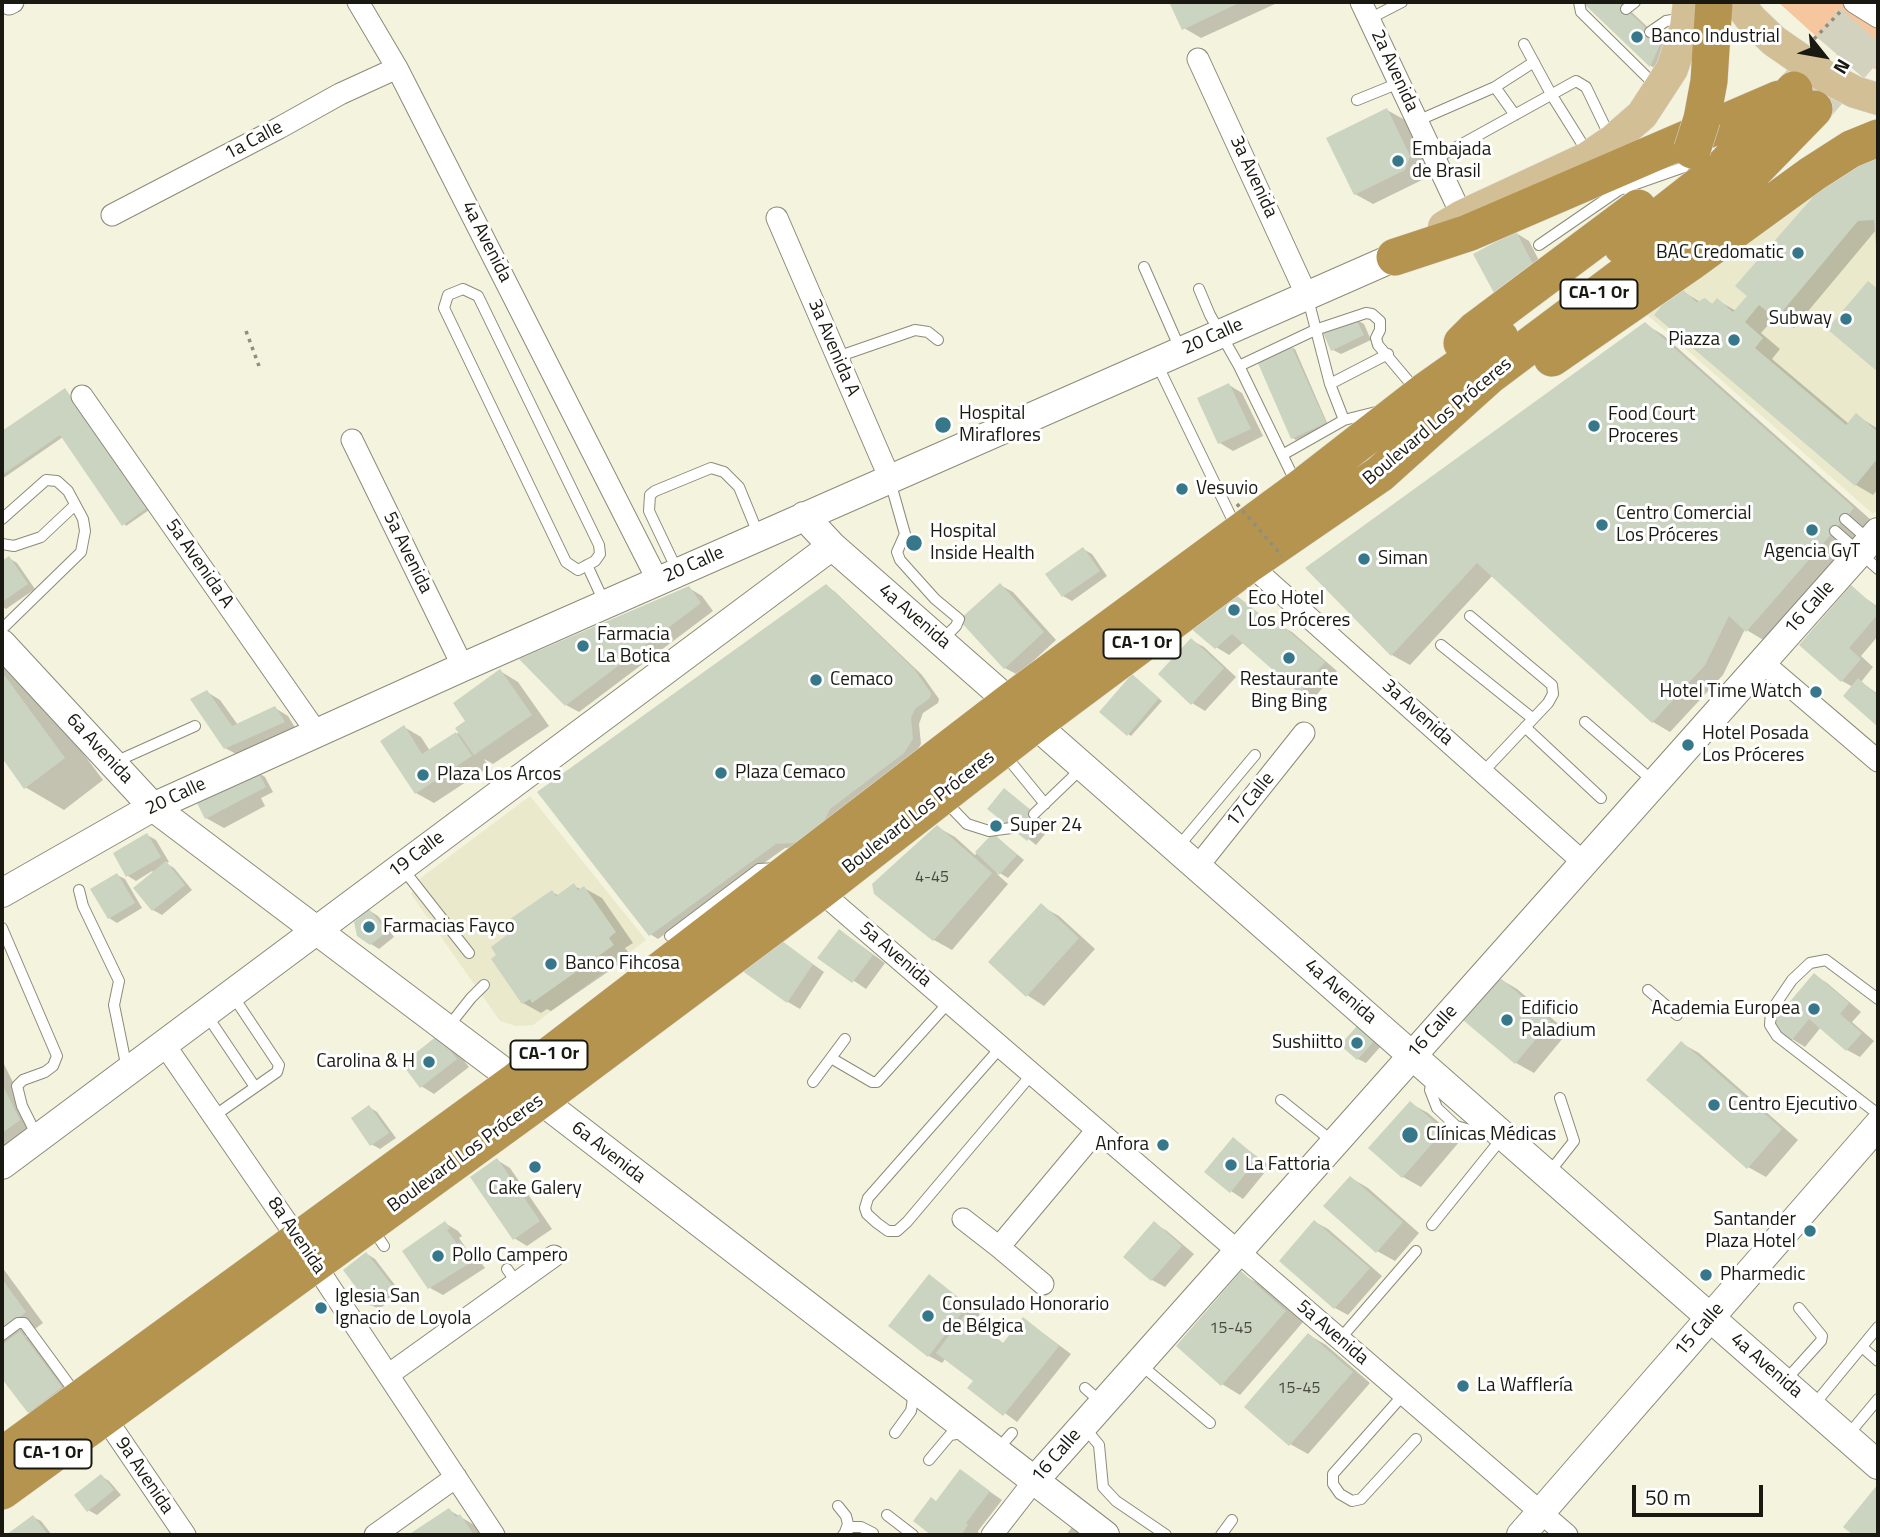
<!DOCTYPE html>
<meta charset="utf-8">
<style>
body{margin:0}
#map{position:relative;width:1880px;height:1537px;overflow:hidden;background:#f4f3de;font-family:"Titillium Web",sans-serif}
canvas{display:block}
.frame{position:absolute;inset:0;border:4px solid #191911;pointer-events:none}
.north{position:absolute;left:1789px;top:21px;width:70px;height:70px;-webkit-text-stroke:5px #fff;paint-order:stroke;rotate:121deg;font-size:19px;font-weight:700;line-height:28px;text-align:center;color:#191911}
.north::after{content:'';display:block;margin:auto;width:24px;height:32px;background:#191911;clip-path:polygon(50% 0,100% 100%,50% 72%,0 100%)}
.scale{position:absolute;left:1632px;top:1485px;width:131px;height:32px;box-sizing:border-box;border:4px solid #191911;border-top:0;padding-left:9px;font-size:21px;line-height:24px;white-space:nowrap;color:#191911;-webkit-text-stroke:5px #fff;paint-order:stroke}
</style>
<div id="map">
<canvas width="1880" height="1537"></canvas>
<div class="frame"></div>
<div class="north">N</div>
<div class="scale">50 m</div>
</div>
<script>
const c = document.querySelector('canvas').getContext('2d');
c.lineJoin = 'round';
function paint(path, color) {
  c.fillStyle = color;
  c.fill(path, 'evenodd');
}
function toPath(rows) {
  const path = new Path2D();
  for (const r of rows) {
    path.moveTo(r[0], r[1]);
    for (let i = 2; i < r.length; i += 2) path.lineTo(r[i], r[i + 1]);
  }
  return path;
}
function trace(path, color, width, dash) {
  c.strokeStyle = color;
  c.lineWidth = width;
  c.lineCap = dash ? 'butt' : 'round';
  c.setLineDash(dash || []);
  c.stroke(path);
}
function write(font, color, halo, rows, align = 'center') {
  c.font = font + ' "Titillium Web",sans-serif';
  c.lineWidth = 6;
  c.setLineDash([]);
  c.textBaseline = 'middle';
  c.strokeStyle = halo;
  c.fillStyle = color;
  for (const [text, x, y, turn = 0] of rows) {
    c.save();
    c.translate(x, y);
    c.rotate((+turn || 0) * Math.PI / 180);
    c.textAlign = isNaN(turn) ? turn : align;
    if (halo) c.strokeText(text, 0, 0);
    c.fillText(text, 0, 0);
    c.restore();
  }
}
const built = toPath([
 [1878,147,1878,508,1873,514,1644,312],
 [530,796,646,940,533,1025,516,1026,500,1021,411,894,418,880]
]);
const green = toPath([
 [1778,2,1878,2,1878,70,1862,65,1819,39]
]);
const shadow = toPath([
 [1171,2,1274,2,1275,4,1201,38,1184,28],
 [1585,2,1621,2,1673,51,1663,73,1651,66],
 [1387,110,1405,120,1427,167,1422,180,1373,204,1355,194],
 [1878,156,1878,248,1876,230,1794,328,1775,317,1761,333,1780,349,1772,359,1849,424,1856,415,1878,429,1878,489,1873,495,1856,485,1679,289,1700,302,1705,300,1714,305,1717,300,1736,311],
 [1516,233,1529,241,1548,278,1495,292],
 [1355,319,1364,324,1371,340,1341,354,1333,350],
 [1645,324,1663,335,1871,520,1765,641,1745,629,1723,675,1670,732,1653,722,1493,575,1410,665,1392,655,1308,568],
 [1291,347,1295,349,1328,425,1296,440,1293,438],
 [1229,385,1242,393,1263,436,1233,451,1220,443,1199,399],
 [65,390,149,510,126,526,63,437,2,479,2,433],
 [1083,549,1092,554,1107,576,1072,601,1063,596],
 [9,558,17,563,35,589,6,609,2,606,2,563],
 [1000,585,1013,592,1056,640,1018,675,1005,668],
 [826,586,834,591,922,675,939,699,938,703,923,713,919,724,921,744,912,758,802,847,785,848,658,939,650,934],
 [689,588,702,596,713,611,579,712,566,705],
 [1851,588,1878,607,1878,636,1861,656,1873,667,1861,682,1878,694,1878,725,1845,696,1853,687,1842,681,1802,645],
 [1236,597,1277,627,1279,625,1292,632,1337,671,1313,699,1300,692,1244,642,1229,655,1216,647],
 [1191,640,1204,647,1236,677,1205,711,1192,703,1160,674],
 [2,659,21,670,103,780,64,810,25,787,2,755],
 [500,671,518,682,549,726,493,764,484,759,489,767,434,803,416,793,404,727,421,737,430,751,460,732],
 [1136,678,1162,701,1131,736,1128,734],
 [207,692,220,700,238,725,275,708,288,716,296,729,238,755,225,748],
 [257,772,265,777,273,792,261,798,265,806,224,828,206,818],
 [1012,795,1051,827,1036,845,990,808],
 [937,827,955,837,975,855,994,835,1024,860,1008,878,998,872,997,874,1008,884,952,950,934,940,875,893],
 [147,835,156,840,169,862,166,863,174,868,192,890,162,915,153,910,135,888,154,873,152,871,136,881,128,876,115,854],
 [117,875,125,879,142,908,117,923,109,918],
 [574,886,582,890,584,888,602,898,633,943,625,948,631,956,551,1011,547,1009,541,1013,523,1003,510,936,552,892,559,896],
 [1041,906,1059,916,1095,949,1044,1006,1027,995],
 [370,911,378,916,394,937,379,949,371,944],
 [852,939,885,963,866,989,820,958],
 [779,940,824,972,800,1009,788,1002],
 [1814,975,1827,983,1861,1012,1852,1022,1874,1041,1860,1057,1847,1050,1821,1027,1805,1047,1792,1039],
 [1500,979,1517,989,1568,1032,1534,1073,1516,1063],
 [1357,1028,1381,1046,1366,1063,1358,1059],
 [439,1037,452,1045,469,1067,434,1094,421,1086],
 [1681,1043,1699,1053,1798,1140,1766,1177,1748,1167],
 [2,1060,37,1131,2,1156],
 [1410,1103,1428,1113,1460,1141,1421,1187,1403,1177,1370,1148],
 [369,1107,377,1112,396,1138,380,1149,371,1144],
 [1233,1139,1270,1166,1243,1199,1231,1191],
 [497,1160,510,1168,552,1229,527,1246,514,1238],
 [1351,1178,1368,1188,1419,1233,1395,1261,1377,1251],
 [1315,1222,1328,1229,1382,1276,1348,1315,1335,1308,1282,1261],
 [445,1223,458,1231,462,1236,459,1238,466,1248,473,1252,485,1268,443,1295,430,1288],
 [1155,1224,1167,1231,1194,1254,1165,1287,1152,1280],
 [367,1254,375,1259,401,1293,379,1309,371,1305],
 [2,1267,43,1323,25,1336,33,1341,74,1395,42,1419,29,1412,2,1376],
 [1241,1274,1259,1284,1303,1322,1240,1395,1222,1384],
 [930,1276,980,1314,974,1321,1004,1344,1024,1319,1071,1354,1017,1422,970,1387,975,1380,946,1358,942,1363,929,1356],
 [1309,1335,1326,1345,1370,1383,1308,1454,1290,1444],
 [960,1471,1002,1500,978,1531,979,1535,934,1535,915,1521,936,1503],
 [101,1476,109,1481,121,1495,97,1515,88,1510],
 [1878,1487,1878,1535,1856,1535,1845,1526],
 [449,1510,486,1532,489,1535,413,1535],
 [33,1517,41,1521,52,1535,9,1535],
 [1073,1526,1090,1535,1066,1535]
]);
const building = toPath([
 [1169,2,1241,2,1182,30],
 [1582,2,1618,2,1661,42,1650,67],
 [1387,108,1410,156,1405,170,1354,195,1326,138],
 [1878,154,1878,248,1876,248,1874,220,1858,221,1776,319,1759,305,1745,322,1763,338,1755,348,1846,425,1856,413,1878,432,1878,458,1855,486,1654,315,1678,286,1697,302,1705,298,1712,304,1717,298,1733,312,1747,296,1735,286,1848,157],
 [1516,231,1536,270,1494,293,1473,254],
 [1868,281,1878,289,1878,372,1827,329],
 [1355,317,1364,335,1331,351,1323,333],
 [1645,322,1854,508,1746,632,1729,616,1705,665,1652,723,1477,563,1391,656,1305,568],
 [1291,345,1326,423,1291,439,1257,361],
 [1229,383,1251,429,1218,444,1197,398],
 [65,388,147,508,122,526,60,435,2,475,2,431],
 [1083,547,1100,571,1062,597,1045,574],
 [9,556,28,584,2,602,2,561],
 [1000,583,1044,632,1004,669,959,620],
 [826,584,914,669,931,693,930,698,915,709,911,718,913,739,904,753,830,809,822,825,812,836,793,843,776,844,649,936,537,792],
 [1851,585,1878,609,1878,614,1849,648,1861,659,1841,682,1799,645],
 [689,586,701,603,565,706,519,659],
 [1236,595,1275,626,1278,622,1325,662,1299,693,1232,634,1215,649,1189,627],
 [1191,638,1224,668,1191,705,1158,674],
 [500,669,532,715,474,755,455,728,465,721,453,703],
 [2,672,65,758,24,789,2,758],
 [1132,674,1159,698,1127,736,1099,712],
 [1858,678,1878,696,1878,727,1843,696],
 [207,690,232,726,275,706,285,722,224,749,190,699],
 [404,725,422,754,456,732,472,756,415,794,380,741],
 [257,770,266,787,205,819,196,801],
 [1004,788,1044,821,1027,841,987,809],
 [937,825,992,873,933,941,874,894,872,884],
 [147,833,161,857,126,877,113,853],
 [993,833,1017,855,999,875,975,852],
 [166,861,185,885,152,911,133,888],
 [117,873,135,903,108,919,90,889],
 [574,883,578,890,584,886,616,932,609,938,614,945,532,1003,530,999,522,1004,491,959,496,955,491,947,507,935,500,926,552,890,556,896],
 [1041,903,1079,938,1026,997,988,962],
 [369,909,387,932,370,945,357,936,354,922],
 [839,929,873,955,852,983,817,958],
 [778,938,813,964,787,1003,741,970],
 [1814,973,1849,1003,1840,1014,1862,1033,1846,1051,1809,1019,1791,1041,1771,1024],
 [1499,977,1551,1021,1515,1064,1463,1020],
 [1357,1026,1374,1041,1357,1060,1340,1045],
 [438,1035,457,1059,420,1088,402,1064],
 [1681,1041,1782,1129,1747,1169,1646,1080],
 [2,1084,20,1120,2,1133],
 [1410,1101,1444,1130,1402,1178,1368,1148],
 [369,1105,389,1133,370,1146,351,1118],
 [1233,1137,1258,1158,1230,1193,1204,1172],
 [497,1158,540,1221,513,1240,470,1177],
 [1350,1176,1403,1222,1376,1253,1323,1206],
 [1314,1220,1370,1268,1334,1309,1279,1261],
 [445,1221,450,1228,447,1230,457,1244,460,1242,473,1261,428,1289,402,1251],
 [1154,1221,1182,1246,1151,1281,1123,1257],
 [366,1252,394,1288,370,1306,343,1270],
 [1241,1271,1286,1311,1221,1386,1176,1346],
 [929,1274,968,1305,928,1357,888,1326],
 [2,1279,26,1312,2,1331],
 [965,1314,1003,1343,1023,1317,1059,1346,1003,1416,967,1388,973,1381,936,1353],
 [20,1331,62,1387,28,1413,2,1379,2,1345],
 [1308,1333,1353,1372,1289,1446,1244,1407],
 [960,1469,990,1491,966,1523,968,1525,961,1535,931,1535,913,1521,931,1497,936,1501],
 [101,1474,114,1490,87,1512,74,1495],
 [1878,1484,1878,1530,1874,1535,1853,1535,1843,1527],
 [449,1508,456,1517,460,1514,474,1535,408,1535],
 [33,1515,48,1535,6,1535]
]);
const highwayTunnel = toPath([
 [1794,90,1870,2],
 [1814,108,1878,34]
]);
const path = toPath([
 [1814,39,1840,12],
 [246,331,259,366]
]);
const lane = toPath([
 [1579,2,1581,12,1656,86],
 [1626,9,1635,2],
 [1369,19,1402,2],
 [1650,32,1666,21,1684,18],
 [1524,44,1551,94,1586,150,1586,155],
 [1495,87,1534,62],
 [1357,100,1399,83],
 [1417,121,1495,87,1515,115],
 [1435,159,1576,81,1586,87,1611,139],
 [1630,194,1627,187,1684,167],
 [1539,245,1619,190,1627,187],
 [1144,267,1181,351],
 [463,289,478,296,599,545,600,554,595,561,578,570,566,562,444,308,448,295,463,289],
 [1199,289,1210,315,1239,366,1315,330,1366,313,1372,314,1380,321,1380,330,1376,338,1378,345,1416,390],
 [1308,299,1330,384,1344,420],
 [837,357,915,330,928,332,938,340],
 [1157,364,1237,529],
 [1239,366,1296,483],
 [1330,384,1388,354],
 [1284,454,1344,420,1376,412],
 [890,481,905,534,897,552,900,560,935,599,959,619,956,626,941,641],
 [2,519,46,480,57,481,68,491,83,519,85,531,81,552,2,629],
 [1845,519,1870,541],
 [1835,531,1878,569],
 [2,544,14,546,41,537,75,505],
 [587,565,605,604],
 [678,572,649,511,650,495,655,491,711,468,724,472,739,487,759,536],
 [1470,616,1552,685,1553,694,1548,703,1483,772],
 [1441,645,1532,718],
 [1585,722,1653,781],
 [1525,727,1601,798],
 [1005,755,1045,804],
 [115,762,195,726],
 [944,800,967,824,989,831,1011,828],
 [1034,814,1082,768],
 [1178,847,1255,755],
 [403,869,469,953],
 [79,890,83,906,119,981,114,1005,127,1069],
 [2,928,57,1056,53,1066,45,1072,23,1080,17,1086,22,1106,38,1138],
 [670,936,759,869,776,868],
 [1648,990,1677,1015],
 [1878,999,1826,960,1810,963,1792,980,1771,1011,1770,1025,1777,1036,1878,1114],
 [206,1014,255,1087],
 [448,1027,471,998,484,985],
 [1001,1047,868,1198,865,1208,867,1214,877,1223,888,1231,897,1231,907,1222,1032,1074],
 [831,1058,872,1082,877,1082,949,1002],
 [1433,1076,1430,1090,1437,1108,1456,1126,1470,1130,1488,1128],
 [813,1082,845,1039],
 [1281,1100,1332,1141],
 [214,1116,277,1072,279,1065,233,996],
 [1548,1174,1574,1141,1560,1098],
 [1432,1225,1502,1138],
 [372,1228,384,1246],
 [507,1269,517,1283],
 [2,1335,18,1323,24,1323,76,1394],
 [1340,1339,1416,1251],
 [1862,1347,1878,1361],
 [1141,1365,1210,1423],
 [1784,1382,1821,1341,1822,1336,1799,1308],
 [1085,1388,1102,1403],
 [1404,1394,1333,1474,1333,1484,1340,1494,1352,1501,1361,1499,1416,1439],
 [1813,1406,1878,1327],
 [1085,1428,1099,1445,1103,1487,1116,1501,1166,1535],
 [895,1433,911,1411,914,1393],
 [1848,1435,1878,1399],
 [997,1450,1012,1433],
 [929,1460,950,1435,963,1433],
 [838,1506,846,1516,848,1524,845,1532],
 [887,1515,913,1535],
 [843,1535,851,1527,861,1527,873,1533],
 [1221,1535,1232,1520]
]);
const street = toPath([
 [358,2,397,68,658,581],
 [1361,2,1462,216],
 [1854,2,1878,17],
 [9,4,13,2],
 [1198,59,1307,296],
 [112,215,279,128,340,94,397,68],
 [777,218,890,479],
 [82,396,317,733],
 [352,440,463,667],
 [1249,564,1584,863],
 [1762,662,1878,761],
 [1198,866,1304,733],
 [820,891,1567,1535],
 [164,1044,298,1239,494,1535],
 [963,1219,999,1247],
 [1043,1284,999,1247,1097,1130],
 [388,1375,554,1256],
 [104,1416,185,1535],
 [375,1535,456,1477],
 [992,1535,1034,1481]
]);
const secondary = toPath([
 [804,516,832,546,1878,1465],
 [2,644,153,807,516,1081,1105,1535],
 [2,893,153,807,463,667,1395,257],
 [2,1165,832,546],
 [1034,1481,1878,532],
 [1521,1535,1878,1125]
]);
const primary = toPath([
 [1738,2,1751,19,1774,41,1826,77,1855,92,1878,99],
 [1444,227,1462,216,1587,158,1612,141,1642,115,1672,69,1686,27,1689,2]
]);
const highway = toPath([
 [1702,119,1709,81,1714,2],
 [1622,246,1725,165,1794,90],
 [1395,257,1468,233,1779,99],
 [1462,343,1475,330,1638,208],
 [1552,358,1691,262,1812,174,1851,149,1878,138],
 [2,1456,516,1081,1011,701,1299,489,1425,391,1500,338],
 [2,1491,540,1100,820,891,1036,723,1249,564,1380,474,1489,376,1701,217,1739,186,1814,109]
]);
const pathBridge = toPath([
 [1237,504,1282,556]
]);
const highwayBridge = toPath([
 [1692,150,1702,119]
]);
const markers = [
 [1637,37,7,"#36778a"],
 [1398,161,7,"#36778a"],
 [1798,253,7,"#36778a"],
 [1846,319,7,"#36778a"],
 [1734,340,7,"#36778a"],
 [943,425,9,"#36778a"],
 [1594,426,7,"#36778a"],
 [1182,489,7,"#36778a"],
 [1602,525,7,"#36778a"],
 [1812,530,7,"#36778a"],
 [914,543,9,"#36778a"],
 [1364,559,7,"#36778a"],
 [1234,610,7,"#36778a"],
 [583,646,7,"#36778a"],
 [1289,658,7,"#36778a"],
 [816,680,7,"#36778a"],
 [1816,692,7,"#36778a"],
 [1688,745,7,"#36778a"],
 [721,773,7,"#36778a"],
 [423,775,7,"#36778a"],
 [996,826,7,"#36778a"],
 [369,927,7,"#36778a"],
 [551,964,7,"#36778a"],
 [1814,1009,7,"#36778a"],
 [1507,1020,7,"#36778a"],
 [1357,1043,7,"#36778a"],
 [429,1062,7,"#36778a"],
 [1714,1105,7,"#36778a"],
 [1410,1135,9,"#36778a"],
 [1163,1145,7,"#36778a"],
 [1231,1165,7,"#36778a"],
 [535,1167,7,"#36778a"],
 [1810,1231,7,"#36778a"],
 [438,1256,7,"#36778a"],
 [1706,1275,7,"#36778a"],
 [321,1308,7,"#36778a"],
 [928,1316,7,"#36778a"],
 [1463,1386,7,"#36778a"]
];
const numberNames = [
 ["4-45",932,878],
 ["15-45",1231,1329],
 ["15-45",1299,1389]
];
const shields = [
 [1599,294,77],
 [1142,644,77],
 [549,1055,77],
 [53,1454,77]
];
const shieldNames = [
 ["CA-1 Or",1599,294],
 ["CA-1 Or",1142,644],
 ["CA-1 Or",549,1055],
 ["CA-1 Or",53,1454]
];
const poiNames = [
 ["Banco Industrial",1651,37],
 ["Embajada",1412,150],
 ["de Brasil",1412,172],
 ["BAC Credomatic",1784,253,"right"],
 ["Subway",1832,319,"right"],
 ["Piazza",1720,340,"right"],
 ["Hospital",959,414],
 ["Miraflores",959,436],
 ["Food Court",1608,415],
 ["Proceres",1608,437],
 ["Vesuvio",1196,489],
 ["Centro Comercial",1616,514],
 ["Los Próceres",1616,536],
 ["Hospital",930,532],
 ["Inside Health",930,554],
 ["Agencia GyT",1812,552,"center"],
 ["Siman",1378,559],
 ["Eco Hotel",1248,599],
 ["Los Próceres",1248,621],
 ["Farmacia",597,635],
 ["La Botica",597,657],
 ["Cemaco",830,680],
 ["Restaurante",1289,680,"center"],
 ["Bing Bing",1289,702,"center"],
 ["Hotel Time Watch",1802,692,"right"],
 ["Hotel Posada",1702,734],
 ["Los Próceres",1702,756],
 ["Plaza Cemaco",735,773],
 ["Plaza Los Arcos",437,775],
 ["Super 24",1010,826],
 ["Farmacias Fayco",383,927],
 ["Banco Fihcosa",565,964],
 ["Edificio",1521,1009],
 ["Paladium",1521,1031],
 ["Academia Europea",1800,1009,"right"],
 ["Sushiitto",1343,1043,"right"],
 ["Carolina & H",415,1062,"right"],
 ["Centro Ejecutivo",1728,1105],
 ["Clínicas Médicas",1426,1135],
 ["Anfora",1149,1145,"right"],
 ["La Fattoria",1245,1165],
 ["Cake Galery",535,1189,"center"],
 ["Santander",1796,1220,"right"],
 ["Plaza Hotel",1796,1242,"right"],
 ["Pollo Campero",452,1256],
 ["Pharmedic",1720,1275],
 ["Iglesia San",335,1297],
 ["Ignacio de Loyola",335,1319],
 ["Consulado Honorario",942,1305],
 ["de Bélgica",942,1327],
 ["La Wafflería",1477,1386]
];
const streetNames = [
 ["2a Avenida",1394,71,65],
 ["1a Calle",254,141,-28],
 ["3a Avenida",1253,177,65],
 ["4a Avenida",486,242,63],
 ["20 Calle",1213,337,-24],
 ["3a Avenida A",833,348,67],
 ["Boulevard Los Próceres",1438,422,-40],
 ["5a Avenida",407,553,64],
 ["5a Avenida A",199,564,55],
 ["20 Calle",694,565,-24],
 ["16 Calle",1810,608,-48],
 ["4a Avenida",914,617,41],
 ["3a Avenida",1417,713,42],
 ["6a Avenida",99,749,47],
 ["20 Calle",176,797,-25],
 ["17 Calle",1251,800,-51],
 ["Boulevard Los Próceres",919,813,-38],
 ["19 Calle",417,855,-37],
 ["5a Avenida",895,955,41],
 ["4a Avenida",1340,992,41],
 ["16 Calle",1433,1032,-48],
 ["6a Avenida",608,1153,38],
 ["Boulevard Los Próceres",466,1154,-36],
 ["8a Avenida",296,1236,56],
 ["15 Calle",1700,1330,-49],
 ["5a Avenida",1332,1333,41],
 ["4a Avenida",1766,1366,41],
 ["16 Calle",1057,1456,-49],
 ["9a Avenida",144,1476,56]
];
paint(built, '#eae9cc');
paint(green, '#f6c69f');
paint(shadow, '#0003');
paint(building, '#cbd4c1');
trace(highwayTunnel, '#d3d2bf', 37, [37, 18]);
trace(lane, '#8c8b78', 12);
trace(street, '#8c8b78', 23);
trace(secondary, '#8c8b78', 30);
trace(primary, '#dfdfde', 33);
trace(highway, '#dfdfde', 38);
trace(path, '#8f8e7f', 3.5, [3.5, 5]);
trace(lane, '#fff', 10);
trace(street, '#fff', 21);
trace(secondary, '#fff', 28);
trace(primary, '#d3bf96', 32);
trace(highway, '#b59450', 37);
trace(highwayBridge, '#dfdfde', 38, []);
trace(pathBridge, '#8f8e7f', 3.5, [3.5, 5]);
trace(highwayBridge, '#b59450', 37);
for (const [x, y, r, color] of markers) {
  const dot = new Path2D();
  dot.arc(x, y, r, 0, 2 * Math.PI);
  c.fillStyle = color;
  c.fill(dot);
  trace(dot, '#fff', 2.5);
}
write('16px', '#46483d', null, numberNames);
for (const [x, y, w] of shields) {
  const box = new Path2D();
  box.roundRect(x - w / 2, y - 14.5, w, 29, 5);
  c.fillStyle = '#fff';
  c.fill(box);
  trace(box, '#191911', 2);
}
write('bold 18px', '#191911', null, shieldNames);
write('19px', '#191911', '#fff', poiNames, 'left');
write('19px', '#191911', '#fff', streetNames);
</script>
